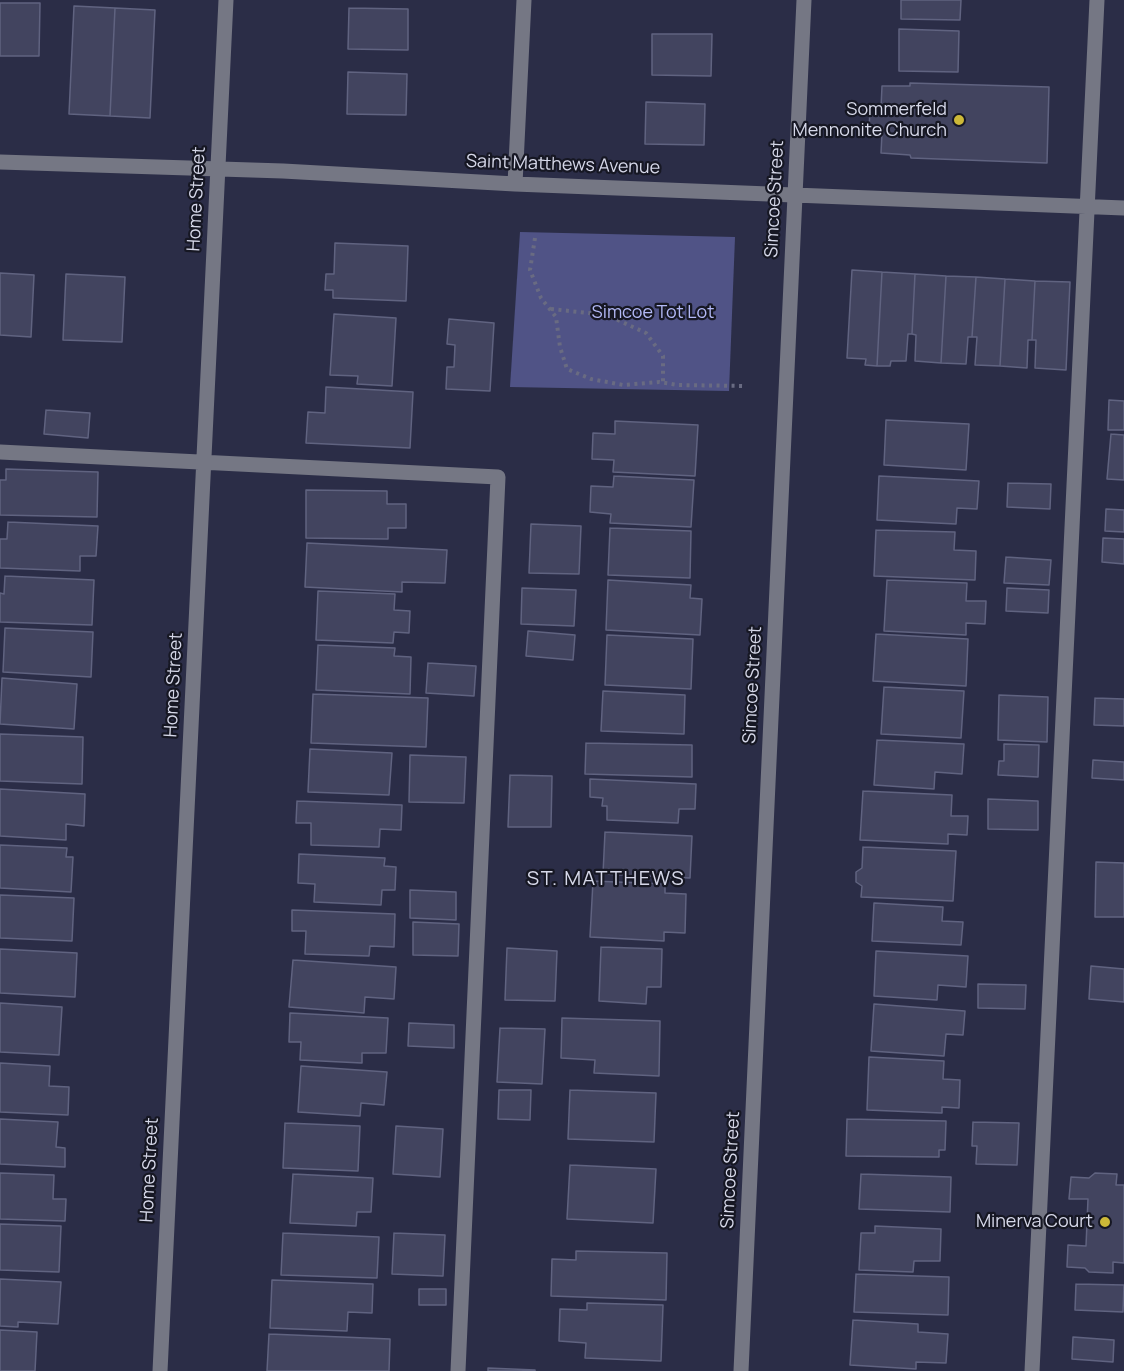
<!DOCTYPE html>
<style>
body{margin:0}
canvas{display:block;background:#2b2d47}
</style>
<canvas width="1124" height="1371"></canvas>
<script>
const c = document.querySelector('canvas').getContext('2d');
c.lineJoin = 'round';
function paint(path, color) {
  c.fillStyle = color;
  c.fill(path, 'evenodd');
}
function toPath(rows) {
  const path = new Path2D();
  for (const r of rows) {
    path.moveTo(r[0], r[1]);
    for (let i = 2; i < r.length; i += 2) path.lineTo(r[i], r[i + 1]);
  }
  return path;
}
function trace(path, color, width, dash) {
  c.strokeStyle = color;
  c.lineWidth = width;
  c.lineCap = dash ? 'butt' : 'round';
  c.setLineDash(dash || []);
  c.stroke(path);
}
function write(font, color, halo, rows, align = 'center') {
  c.font = font + ' Manrope,sans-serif';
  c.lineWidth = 4.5;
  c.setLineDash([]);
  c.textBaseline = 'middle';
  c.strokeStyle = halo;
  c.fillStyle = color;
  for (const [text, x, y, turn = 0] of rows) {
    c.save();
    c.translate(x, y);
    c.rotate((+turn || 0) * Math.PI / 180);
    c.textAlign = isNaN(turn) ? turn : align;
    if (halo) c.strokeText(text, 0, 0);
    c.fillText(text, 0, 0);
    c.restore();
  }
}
const green = toPath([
 [520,232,735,237,729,391,510,387]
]);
const building = toPath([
 [901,0,961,0,960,20,901,19,901,0],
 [0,3,40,3,39,56,0,56,0,3],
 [74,6,115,8,110,116,69,114,74,6],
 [115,8,155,10,150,118,110,116,115,8],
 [349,8,408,9,408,50,348,49,349,8],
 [899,29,959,31,958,72,899,71,899,29],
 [652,34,712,34,711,76,652,75,652,34],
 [348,72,407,74,406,115,347,114,348,72],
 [910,83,1049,87,1047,163,911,158,910,155,881,153,882,133,869,132,870,108,881,108,882,86,910,86,910,83],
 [646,102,705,104,704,145,645,144,646,102],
 [335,243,408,246,406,301,333,298,333,290,325,290,326,274,334,274,335,243],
 [852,270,882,272,877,366,865,365,866,359,847,358,852,270],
 [882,272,915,274,912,334,908,334,906,361,891,361,890,366,877,366,882,272],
 [0,273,34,275,31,337,0,335,0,273],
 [66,274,125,277,122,342,63,340,66,274],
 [915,274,946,276,941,363,915,361,916,335,912,334,915,274],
 [946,276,976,277,972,337,968,337,966,364,941,363,946,276],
 [976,277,1005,279,1000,366,975,365,977,337,972,337,976,277],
 [1005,279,1035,281,1032,340,1028,340,1027,368,1000,366,1005,279],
 [1035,281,1070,282,1066,370,1035,368,1036,340,1032,340,1035,281],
 [334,314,396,318,392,386,357,384,358,376,330,375,334,314],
 [449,319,494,323,490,391,446,389,447,367,454,367,455,345,447,344,449,319],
 [326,387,413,392,410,448,306,443,308,412,325,413,326,387],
 [1109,400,1124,401,1124,430,1108,430,1109,400],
 [46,410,90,413,88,438,44,434,46,410],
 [886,420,969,424,966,470,884,465,886,420],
 [615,421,698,425,695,476,613,472,614,460,592,459,593,433,615,434,615,421],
 [1111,434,1124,435,1124,480,1107,479,1111,434],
 [6,469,98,472,97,517,0,515,0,480,6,480,6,469],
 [614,476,694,480,691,527,610,523,611,514,590,512,591,486,613,487,614,476],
 [879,476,979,481,977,509,957,508,956,524,877,520,879,476],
 [1008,483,1051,484,1050,509,1007,507,1008,483],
 [306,490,387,491,387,504,406,504,406,528,388,528,388,539,306,538,306,490],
 [1106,509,1124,510,1124,532,1105,531,1106,509],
 [8,522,98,526,96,556,80,556,80,571,0,568,0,539,7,539,8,522],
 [531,524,581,526,579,574,529,573,531,524],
 [610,528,691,531,690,578,608,575,610,528],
 [876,530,955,532,954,550,976,551,975,580,874,576,876,530],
 [1103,538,1124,539,1124,564,1102,562,1103,538],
 [307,543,447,550,445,583,402,582,402,592,305,587,307,543],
 [1006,557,1051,560,1049,585,1004,583,1006,557],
 [5,576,94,580,92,625,0,622,0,593,4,594,5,576],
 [608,580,691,585,690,598,702,599,700,635,606,630,608,580],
 [887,580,967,583,966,601,986,601,985,624,966,623,966,635,884,631,887,580],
 [522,588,576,590,574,626,521,624,522,588],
 [1007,588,1049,590,1048,613,1006,611,1007,588],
 [318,591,395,594,394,610,410,611,409,633,394,632,393,643,316,640,318,591],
 [5,628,93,632,91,677,3,672,5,628],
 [528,631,575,635,573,660,526,656,528,631],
 [876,634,968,639,966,686,873,681,876,634],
 [607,635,693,639,691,689,605,685,607,635],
 [318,645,395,648,394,656,411,657,410,694,316,690,318,645],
 [428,663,476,666,474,696,426,693,428,663],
 [2,678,77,684,74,729,0,724,2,678],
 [884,687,964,691,961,738,881,734,884,687],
 [603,691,685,695,684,734,601,731,603,691],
 [313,694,428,698,426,747,311,743,313,694],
 [999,695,1048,697,1047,742,998,740,999,695],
 [1095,698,1124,699,1124,726,1094,725,1095,698],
 [0,734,83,737,82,784,0,781,0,734],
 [877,740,964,744,962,774,935,772,934,789,874,785,877,740],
 [586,743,692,745,692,777,585,774,586,743],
 [1004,744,1039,745,1038,777,998,775,999,761,1004,761,1004,744],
 [310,749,392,753,389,795,308,792,310,749],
 [410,755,466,757,464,803,409,802,410,755],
 [1093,760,1124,762,1124,780,1092,778,1093,760],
 [510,775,552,776,551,827,508,827,510,775],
 [590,779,696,784,695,809,679,809,678,823,607,820,607,806,602,806,603,798,590,797,590,779],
 [0,789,85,794,84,826,66,824,66,840,0,836,0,789],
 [863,791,952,795,951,816,968,816,967,835,948,834,948,844,860,840,863,791],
 [988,799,1038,801,1038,830,988,829,988,799],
 [297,801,402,805,401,830,380,829,379,847,311,845,311,823,296,823,297,801],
 [605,832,692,836,690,878,603,874,605,832],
 [0,845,67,848,66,857,73,857,71,892,0,888,0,845],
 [863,847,956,851,953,901,861,897,862,886,856,882,856,872,862,868,863,847],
 [299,854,385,858,384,866,396,867,395,890,382,890,381,905,314,902,315,884,298,883,299,854],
 [1096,862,1124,863,1124,917,1095,917,1096,862],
 [593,881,665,884,665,893,686,894,685,933,664,932,664,941,590,937,593,881],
 [410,890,456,892,456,920,410,918,410,890],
 [0,895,74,898,72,941,0,938,0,895],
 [874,903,943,907,942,921,963,922,961,945,872,941,874,903],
 [292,910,395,914,394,947,370,946,369,956,305,954,306,931,292,931,292,910],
 [413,922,459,924,458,956,413,955,413,922],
 [601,947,662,949,661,987,647,987,646,1004,599,1001,601,947],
 [507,948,557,951,555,1001,505,1000,507,948],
 [0,949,77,953,75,997,0,993,0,949],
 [876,951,968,956,966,987,938,985,937,1000,874,996,876,951],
 [293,960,396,967,394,999,365,997,364,1013,289,1007,293,960],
 [1091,966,1124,969,1124,1002,1089,999,1091,966],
 [978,984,1026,985,1025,1009,978,1008,978,984],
 [0,1003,62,1007,59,1055,0,1052,0,1003],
 [874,1004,965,1011,963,1035,946,1034,944,1056,871,1051,874,1004],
 [290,1013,388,1018,386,1053,362,1053,362,1063,300,1060,301,1042,289,1042,290,1013],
 [562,1018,660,1021,659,1076,594,1073,595,1060,561,1058,562,1018],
 [409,1023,454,1025,454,1048,408,1046,409,1023],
 [500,1028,545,1029,542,1084,497,1082,500,1028],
 [869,1057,944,1061,943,1079,960,1080,959,1108,942,1107,942,1113,867,1110,869,1057],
 [0,1063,50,1066,49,1086,69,1087,68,1115,0,1112,0,1063],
 [301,1066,387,1072,384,1105,361,1103,360,1116,298,1112,301,1066],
 [499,1090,531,1090,530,1120,498,1119,499,1090],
 [570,1090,656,1093,654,1142,568,1139,570,1090],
 [0,1119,58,1122,56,1147,65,1148,65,1167,0,1164,0,1119],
 [847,1119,946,1121,945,1150,939,1150,939,1157,846,1156,847,1119],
 [973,1122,1019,1123,1017,1165,976,1164,977,1146,972,1146,973,1122],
 [285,1123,360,1126,358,1171,283,1168,285,1123],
 [396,1126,443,1129,440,1177,393,1174,396,1126],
 [570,1165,656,1169,653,1223,567,1219,570,1165],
 [0,1173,54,1175,53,1199,66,1199,65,1221,0,1219,0,1173],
 [1095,1173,1117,1174,1116,1185,1124,1185,1124,1263,1113,1262,1113,1273,1089,1272,1085,1268,1067,1267,1068,1245,1086,1246,1088,1199,1069,1199,1071,1177,1089,1178,1095,1173],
 [293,1174,373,1178,371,1212,357,1212,356,1226,290,1223,293,1174],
 [861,1174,951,1177,950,1212,859,1209,861,1174],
 [0,1224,61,1226,59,1272,0,1270,0,1224],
 [875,1226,941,1229,940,1261,914,1261,913,1272,859,1270,861,1233,875,1233,875,1226],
 [283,1233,379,1237,377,1278,281,1275,283,1233],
 [394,1233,445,1235,443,1276,392,1274,394,1233],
 [576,1251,667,1253,666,1300,551,1296,552,1259,576,1260,576,1251],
 [856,1274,949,1277,948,1315,854,1312,856,1274],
 [0,1279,61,1282,58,1324,18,1322,18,1327,0,1326,0,1279],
 [272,1280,373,1284,372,1313,348,1312,347,1331,270,1328,272,1280],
 [1076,1284,1124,1285,1123,1312,1075,1310,1076,1284],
 [419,1289,446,1289,446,1305,419,1305,419,1289],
 [587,1303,663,1305,661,1361,585,1358,586,1343,559,1341,560,1309,587,1310,587,1303],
 [853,1320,918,1324,918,1332,948,1334,946,1363,916,1362,916,1369,850,1365,853,1320],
 [0,1330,37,1332,35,1371,0,1371,0,1330],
 [269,1334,390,1339,389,1371,267,1371,269,1334],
 [1073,1337,1114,1340,1113,1362,1072,1359,1073,1337],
 [488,1368,535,1370,535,1371,488,1371,488,1368]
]);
const path = toPath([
 [535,238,530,270,541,298,556,317,560,347,567,369,591,379,623,385,659,382,678,385,745,386],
 [551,309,607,315,646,333,663,356,663,383]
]);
const minor = toPath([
 [0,162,283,171,515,184,1124,208],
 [515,184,524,0],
 [0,452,498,477,458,1371],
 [160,1371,226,0],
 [741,1371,804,0],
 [1032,1371,1097,0]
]);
const markers = [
 [959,120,6,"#cdb938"],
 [1105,1222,6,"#cdb938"]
];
const poiNames = [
 ["Sommerfeld",947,110],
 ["Mennonite Church",947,131],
 ["Minerva Court",1093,1222]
];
const streetNames = [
 ["Saint Matthews Avenue",563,165,2],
 ["Home Street",197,199,-87],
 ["Simcoe Street",775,199,-87],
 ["Home Street",174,685,-87],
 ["Simcoe Street",753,685,-87],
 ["Home Street",150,1170,-87],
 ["Simcoe Street",731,1170,-87]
];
const parkNames = [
 ["Simcoe Tot Lot",653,313]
];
const neighbourhoodNames = [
 ["ST. MATTHEWS",606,879]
];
paint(green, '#505386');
paint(building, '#42445f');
trace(building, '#606380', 1.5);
trace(path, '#696b82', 4, [3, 4.5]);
trace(minor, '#757784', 15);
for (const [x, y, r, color] of markers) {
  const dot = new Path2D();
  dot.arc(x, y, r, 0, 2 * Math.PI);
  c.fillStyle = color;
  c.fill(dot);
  trace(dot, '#161723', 2);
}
write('18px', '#d6d8e9', '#161723', poiNames, 'right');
write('18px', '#d6d8e9', '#161723', streetNames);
write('18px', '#b3b9f6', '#161723', parkNames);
c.letterSpacing = '1.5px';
write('20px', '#d6d8e9', '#161723', neighbourhoodNames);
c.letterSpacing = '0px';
</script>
